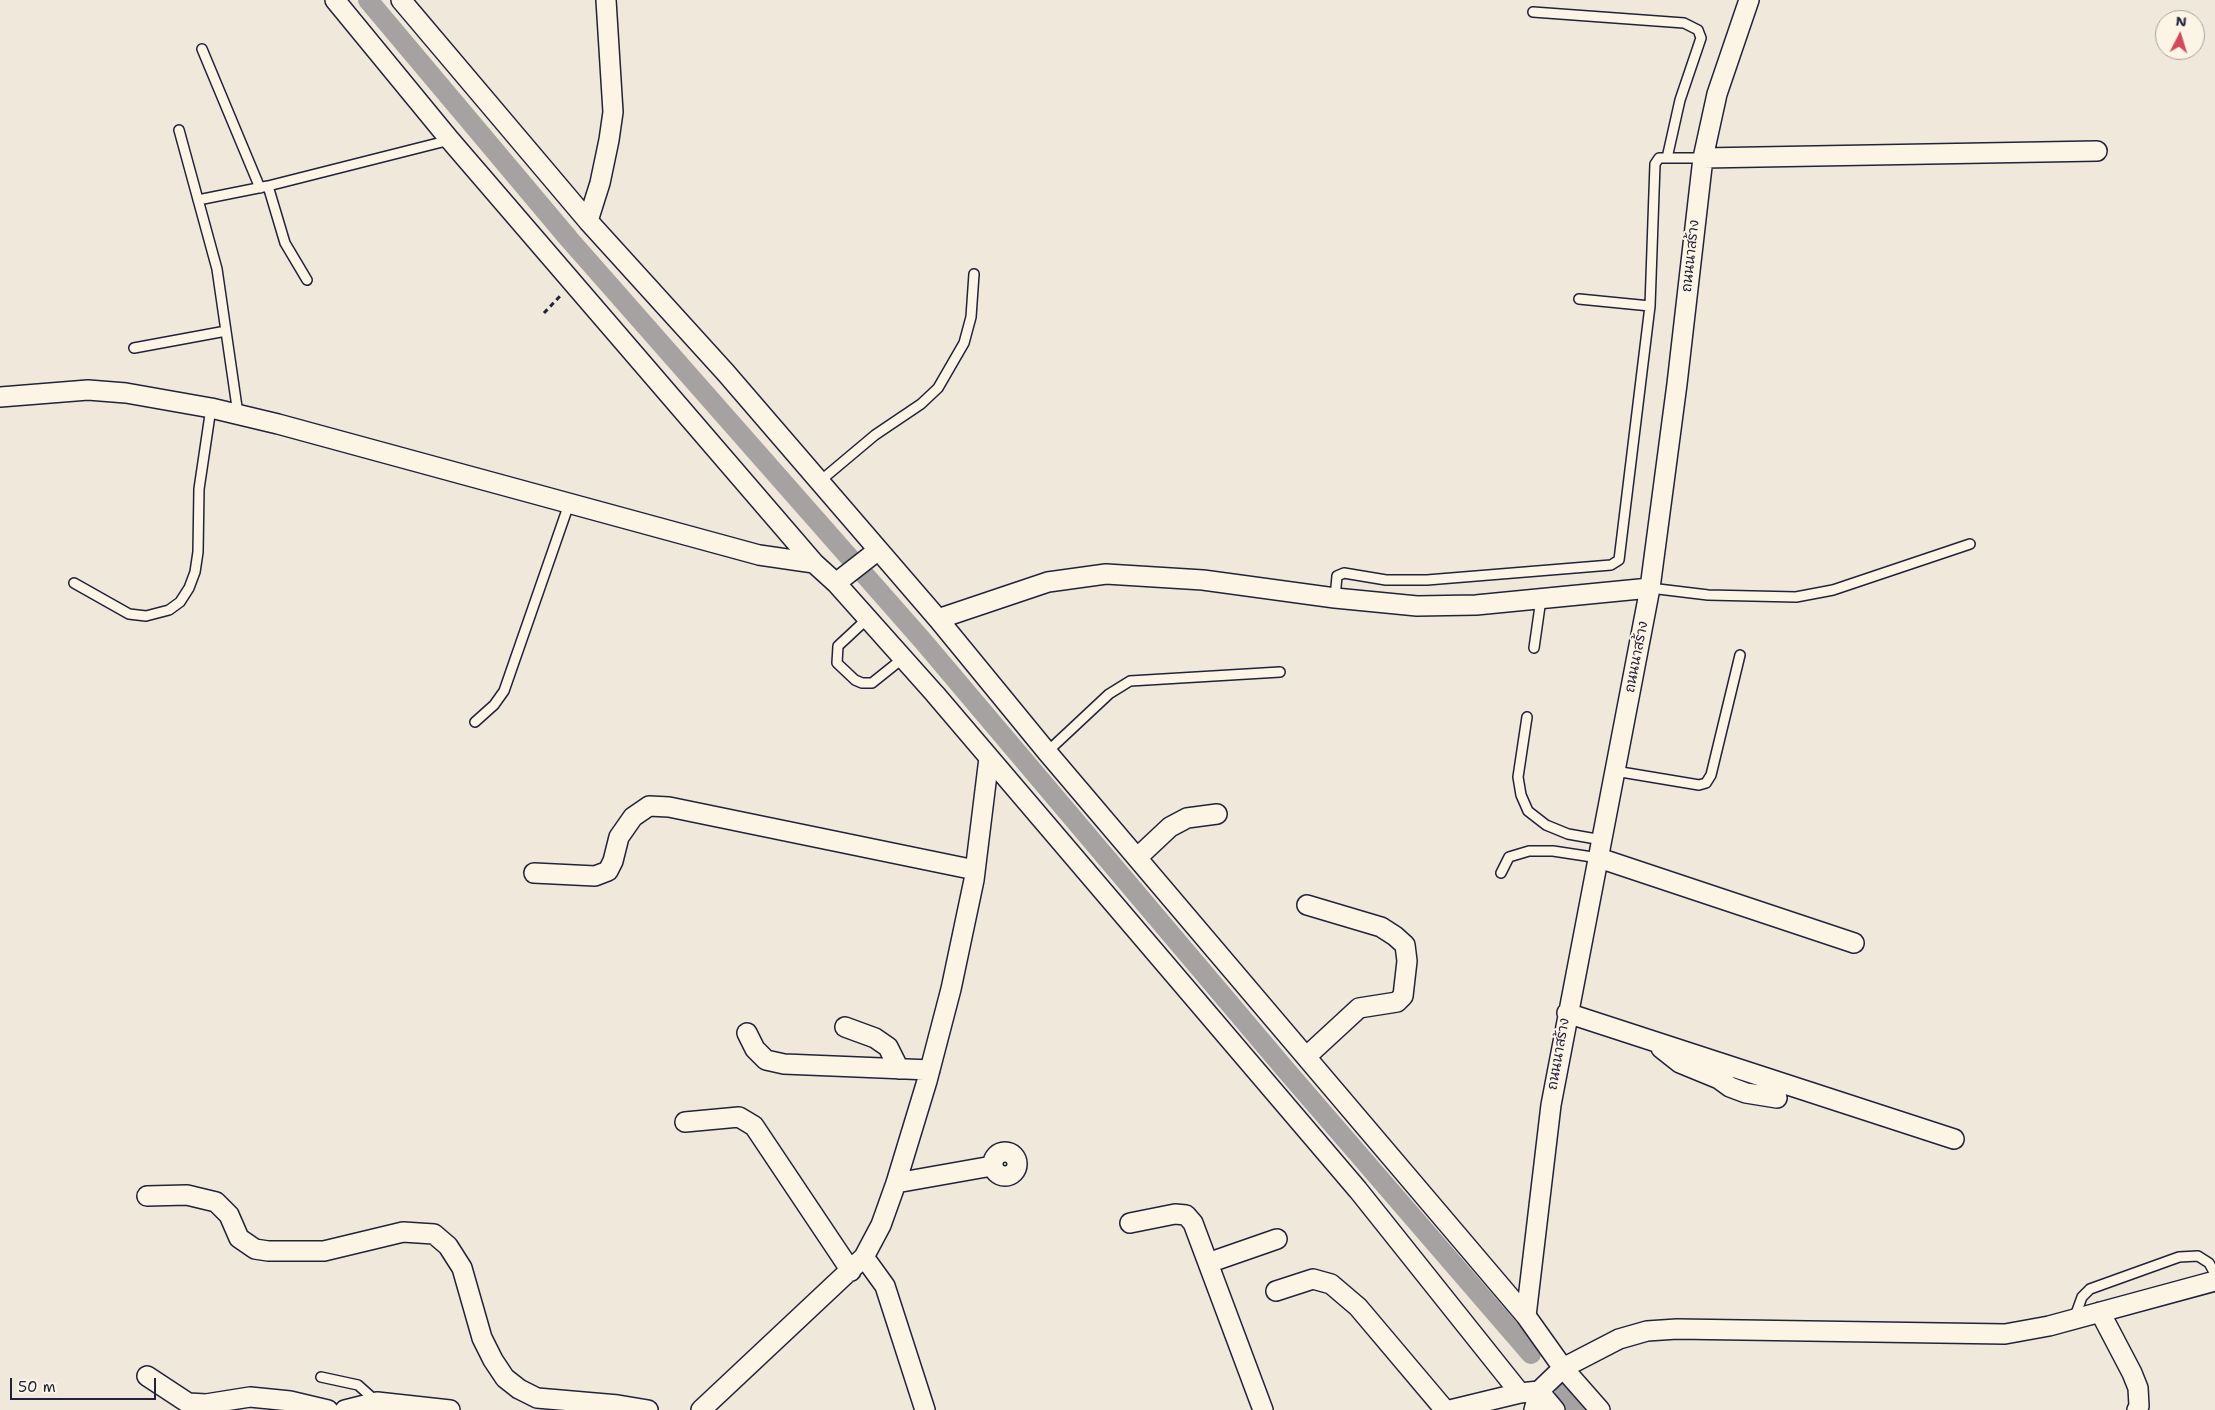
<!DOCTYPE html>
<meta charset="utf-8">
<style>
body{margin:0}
#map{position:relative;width:2215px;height:1410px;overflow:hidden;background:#efe8db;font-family:"Shantell Sans",sans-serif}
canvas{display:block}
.north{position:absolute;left:2155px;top:10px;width:50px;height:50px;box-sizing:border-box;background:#fcf5e5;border:1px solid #a5a1a1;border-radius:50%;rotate:5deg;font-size:14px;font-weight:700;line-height:20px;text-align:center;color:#22223b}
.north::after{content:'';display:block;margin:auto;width:18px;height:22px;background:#d1495b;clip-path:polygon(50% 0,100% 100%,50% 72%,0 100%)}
.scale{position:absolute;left:10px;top:1378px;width:146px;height:22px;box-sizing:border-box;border:2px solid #22223b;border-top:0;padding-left:6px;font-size:15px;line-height:18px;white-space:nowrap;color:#22223b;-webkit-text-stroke:4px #fcf5e5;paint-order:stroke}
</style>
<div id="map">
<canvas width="2215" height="1410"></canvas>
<div class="north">N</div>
<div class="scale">50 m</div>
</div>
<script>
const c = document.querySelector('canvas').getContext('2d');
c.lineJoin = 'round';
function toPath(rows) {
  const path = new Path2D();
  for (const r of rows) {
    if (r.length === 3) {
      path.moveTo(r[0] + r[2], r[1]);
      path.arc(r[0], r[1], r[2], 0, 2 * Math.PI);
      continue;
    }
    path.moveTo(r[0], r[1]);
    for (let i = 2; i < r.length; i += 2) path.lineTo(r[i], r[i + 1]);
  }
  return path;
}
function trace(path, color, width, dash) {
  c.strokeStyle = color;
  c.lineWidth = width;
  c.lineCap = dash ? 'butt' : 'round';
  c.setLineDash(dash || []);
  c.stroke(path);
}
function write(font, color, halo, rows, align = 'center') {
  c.font = font + ' "Shantell Sans","Playpen Sans Thai",sans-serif';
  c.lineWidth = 4;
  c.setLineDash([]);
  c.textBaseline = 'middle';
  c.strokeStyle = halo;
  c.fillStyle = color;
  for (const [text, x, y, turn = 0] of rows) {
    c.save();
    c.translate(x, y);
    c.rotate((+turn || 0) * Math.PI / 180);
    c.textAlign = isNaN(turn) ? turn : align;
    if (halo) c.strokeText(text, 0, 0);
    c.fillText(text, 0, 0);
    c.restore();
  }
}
const canal = toPath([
 [368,0,569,239,923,641,1285,1069,1531,1354],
 [1565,1393,1579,1410]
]);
const path = toPath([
 [544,313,561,295]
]);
const service = toPath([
 [1533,12,1684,23,1698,30,1701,38,1680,100,1667,158],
 [202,49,260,188],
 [179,130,217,269,238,414],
 [268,186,285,243,307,280],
 [198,200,268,186,450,140],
 [1579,299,1650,306],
 [134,348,226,331],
 [819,482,875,435,921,404,938,388,964,343,971,317,974,274],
 [74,583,129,614,146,616,169,610,180,602,189,588,195,572,198,552,199,489,211,408],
 [1650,588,1708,595,1796,597,1833,590,1970,544],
 [1335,598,1337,576,1344,573,1386,580,1427,580,1611,565,1619,560,1650,306,1655,164,1659,158,1703,158],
 [867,619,838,646,837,663,855,680,862,683,872,683,902,659],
 [1534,648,1541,599],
 [1527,717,1518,777,1521,795,1528,811,1546,825,1568,834,1602,840],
 [475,722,494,705,504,691,569,504],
 [1047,752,1109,694,1130,681,1280,672],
 [1615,771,1699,785,1706,783,1711,775,1740,655],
 [1501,873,1509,857,1529,851,1553,851,1599,858],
 [2074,1319,2082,1297,2090,1289,2179,1257,2198,1256,2209,1263,2215,1274],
 [321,1377,358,1385,377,1402]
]);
const minor = toPath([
 [335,0,450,140,814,563],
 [401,0,588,221,726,373,938,619,1047,752,1526,1316,1563,1368,1600,1410],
 [1703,158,2097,151],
 [588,221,600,183,609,140,613,112,606,0],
 [0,397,88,390,126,393,211,408,278,424,759,555,814,563,836,583,935,694,1358,1190,1520,1393],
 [836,583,877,551],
 [938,619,1048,582,1106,574,1203,580,1335,598,1417,606,1476,605,1650,588],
 [1138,857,1170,827,1187,818,1217,814],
 [1599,858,1854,943],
 [534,873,595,876,608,871,613,861,619,837,633,817,649,806,669,807,975,870],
 [1567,1013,1954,1139],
 [845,1027,875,1038,888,1047,899,1069],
 [747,1033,755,1049,766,1060,784,1064,930,1070],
 [1661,1048,1680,1063,1719,1079,1730,1087,1746,1093,1777,1098],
 [1307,1056,1359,1008,1397,1002,1403,996,1407,961,1405,945,1395,936,1381,927,1307,905],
 [685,1122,739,1117,754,1126,851,1271],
 [1005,1164,12],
 [896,1183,992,1166],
 [147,1196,187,1195,216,1202,229,1215,239,1238,255,1249,268,1251,324,1251,403,1232,434,1234,448,1246,462,1268,482,1338,493,1360,505,1378,519,1389,537,1398,618,1405,648,1410],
 [1130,1223,1175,1214,1186,1215,1193,1223,1263,1410],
 [864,1257,885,1286,925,1410],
 [1208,1263,1277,1239],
 [1276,1291,1313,1279,1331,1284,1358,1307,1445,1410],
 [2100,1312,2132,1373,2138,1388,2139,1406,2137,1410],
 [1526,1316,1551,1105,1650,588,1677,384,1703,158,1717,94,1749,0],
 [147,1376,188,1403,206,1404,250,1397,290,1401,328,1410],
 [345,1410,377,1402,450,1410],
 [701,1410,864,1257,881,1225,896,1183,927,1081,951,989,974,880,989,758],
 [1450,1410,1520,1393,1539,1391,1555,1410],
 [1534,1410,1539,1391,1563,1368,1619,1339,1647,1331,1677,1329,2005,1334,2049,1326,2215,1281]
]);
const streetNames = [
 ["ถนนนาสร้าง",1691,256,-84],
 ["ถนนนาสร้าง",1637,657,-79],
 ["ถนนนาสร้าง",1559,1054,-80]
];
trace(canal, '#a6a2a2', 20);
trace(service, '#22223b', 12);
trace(minor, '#22223b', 22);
trace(path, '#22223b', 3, [5, 4]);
trace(service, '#fcf5e5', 9);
trace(minor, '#fcf5e5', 19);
write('14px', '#22223b', '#fcf5e5', streetNames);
</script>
